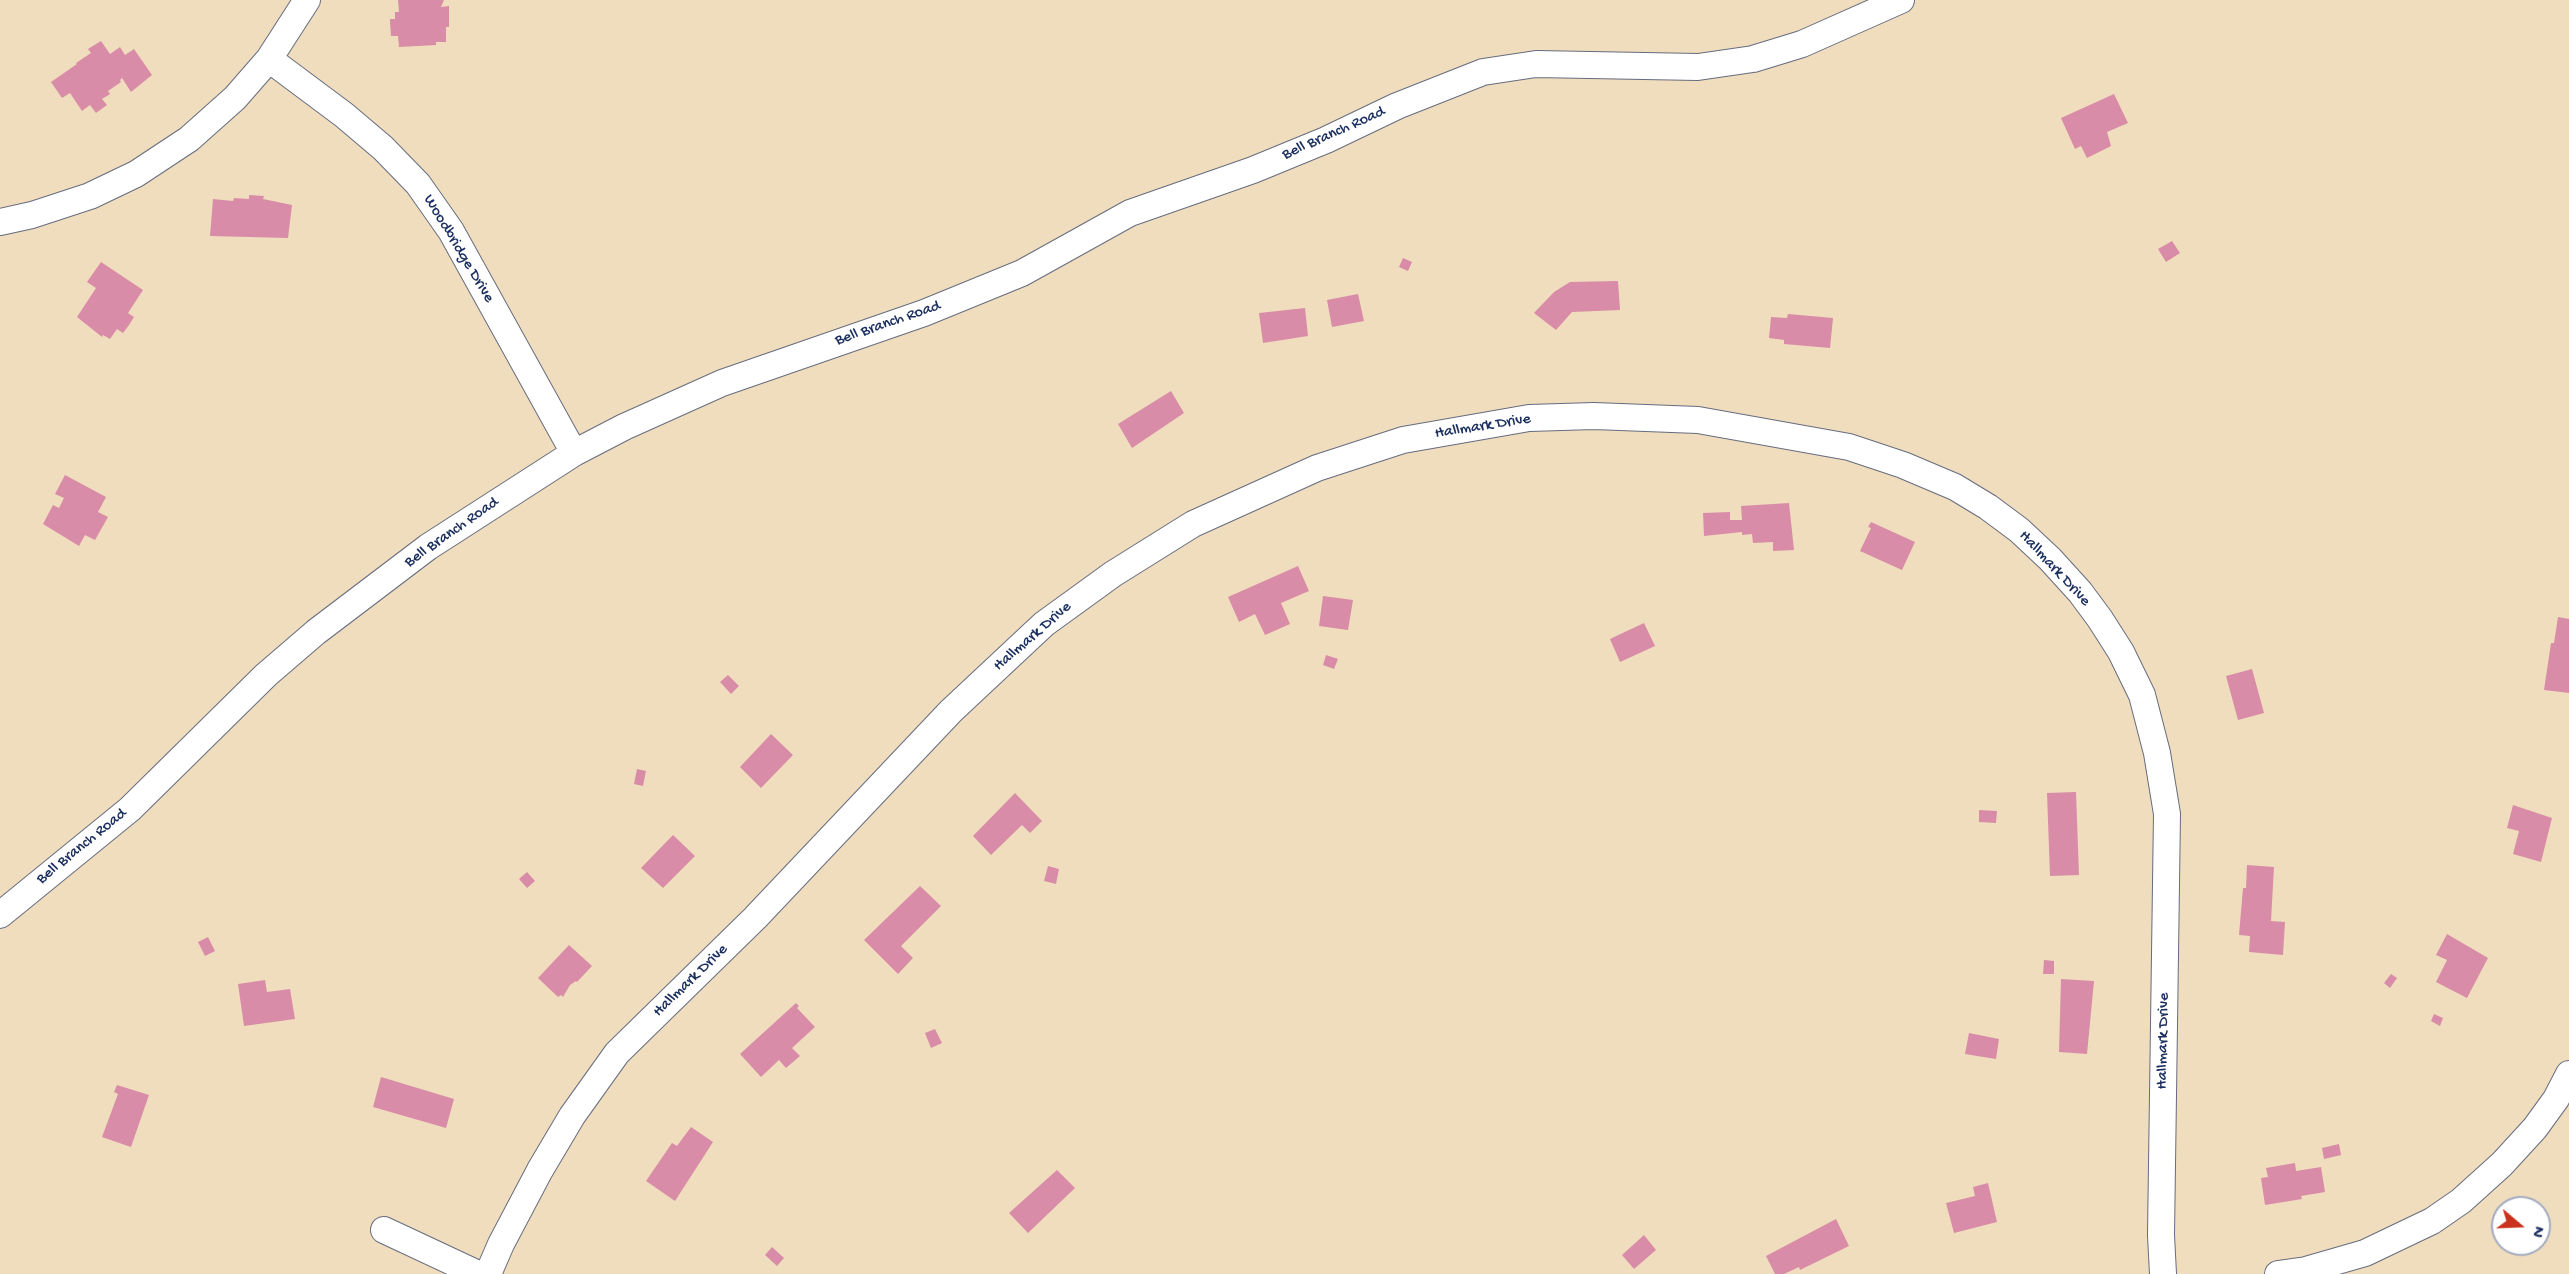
<!DOCTYPE html>
<style>
body{margin:0}
#map{position:relative;width:2569px;height:1274px;overflow:hidden;background:#f0ddbd;font-family:"Gochi Hand",sans-serif}
canvas{display:block}
.north{position:absolute;left:2491px;top:1196px;width:60px;height:60px;box-sizing:border-box;background:#fff;border:2px solid #a4acbf;border-radius:50%;rotate:109deg;font-size:16px;font-weight:700;line-height:24px;text-align:center;color:#1b2f5e}
.north::after{content:'';display:block;margin:auto;width:21px;height:27px;background:#c8321e;clip-path:polygon(50% 0,100% 100%,50% 72%,0 100%)}
</style>
<div id="map">
<canvas width="2569" height="1274"></canvas>
<div class="north">N</div>
</div>
<script>
const c = document.querySelector('canvas').getContext('2d');
c.lineJoin = 'round';
function paint(path, color) {
  c.fillStyle = color;
  c.fill(path, 'evenodd');
}
function toPath(rows) {
  const path = new Path2D();
  for (const r of rows) {
    path.moveTo(r[0], r[1]);
    for (let i = 2; i < r.length; i += 2) path.lineTo(r[i], r[i + 1]);
  }
  return path;
}
function trace(path, color, width, dash) {
  c.strokeStyle = color;
  c.lineWidth = width;
  c.lineCap = dash ? 'butt' : 'round';
  c.setLineDash(dash || []);
  c.stroke(path);
}
function write(font, color, halo, rows, align = 'center') {
  c.font = font + ' "Gochi Hand",sans-serif';
  c.lineWidth = 6;
  c.setLineDash([]);
  c.textBaseline = 'middle';
  c.strokeStyle = halo;
  c.fillStyle = color;
  for (const [text, x, y, turn = 0] of rows) {
    c.save();
    c.translate(x, y);
    c.rotate((+turn || 0) * Math.PI / 180);
    c.textAlign = isNaN(turn) ? turn : align;
    if (halo) c.strokeText(text, 0, 0);
    c.fillText(text, 0, 0);
    c.restore();
  }
}
const building = toPath([
 [398,0,444,0,441,7,449,6,449,27,446,27,446,42,436,42,436,45,399,47,398,36,391,36,390,22,390,19,395,19,395,12,399,12],
 [101,41,110,54,120,47,125,55,134,49,152,75,131,92,122,78,120,80,121,82,108,91,110,94,102,99,107,105,96,113,90,105,82,111,70,93,62,98,51,82,77,64,76,63,91,53,88,49],
 [2114,94,2128,123,2107,132,2111,146,2087,158,2081,146,2075,149,2061,118],
 [249,195,264,196,263,199,292,205,288,238,210,236,213,199,233,201,234,198,249,199],
 [2172,241,2180,253,2166,262,2158,249],
 [1403,258,1412,262,1408,271,1399,267],
 [101,262,143,290,128,313,134,317,129,325,123,333,117,329,110,339,103,335,102,337,77,317,96,288,87,282],
 [1618,281,1620,310,1572,312,1556,330,1534,313,1554,292,1570,282],
 [1358,294,1364,321,1332,327,1327,300],
 [1305,308,1308,336,1263,343,1259,313],
 [1788,314,1833,318,1830,348,1784,344,1784,340,1769,338,1771,317,1787,318],
 [1171,391,1184,413,1132,448,1118,424],
 [65,475,106,497,98,512,108,517,95,540,85,535,79,546,43,524,53,505,59,508,64,498,55,494],
 [1789,503,1794,550,1773,551,1773,542,1753,543,1752,534,1742,535,1742,532,1704,536,1703,513,1730,512,1730,520,1742,520,1741,506],
 [1871,522,1915,542,1902,570,1860,551,1871,528,1868,527],
 [1298,566,1309,591,1281,603,1290,624,1265,635,1255,614,1239,622,1228,597],
 [1323,596,1353,600,1348,630,1319,626],
 [2558,617,2569,619,2569,693,2544,690,2551,643,2554,643],
 [1644,623,1655,646,1620,662,1610,639],
 [1326,655,1338,659,1334,669,1323,665],
 [2252,669,2264,713,2238,720,2226,676],
 [728,675,739,686,731,694,720,682],
 [771,734,793,755,761,788,740,767],
 [637,769,646,771,643,786,634,784],
 [2076,792,2079,875,2050,876,2047,793],
 [1015,793,1042,821,1030,833,1022,825,991,855,973,836],
 [2513,805,2552,818,2541,862,2513,854,2519,831,2507,828],
 [1979,810,1997,811,1996,823,1979,822],
 [673,835,695,856,663,888,641,868],
 [2247,865,2274,867,2271,921,2285,922,2283,955,2249,952,2250,936,2239,935,2243,888,2246,888],
 [1048,866,1059,869,1056,884,1044,881],
 [527,872,535,881,527,888,519,879],
 [920,886,941,906,901,946,913,958,898,974,864,940],
 [2447,934,2488,958,2467,998,2436,982,2447,960,2436,955],
 [208,937,215,951,205,956,198,942],
 [569,945,592,966,577,982,576,981,570,985,563,997,561,995,558,997,538,978],
 [2044,960,2054,961,2054,974,2043,974],
 [2391,974,2397,978,2390,988,2384,983],
 [2061,979,2094,981,2087,1054,2059,1052],
 [265,980,267,992,290,989,295,1019,244,1026,238,984],
 [796,1003,799,1006,797,1008,815,1027,792,1048,800,1056,786,1068,779,1060,761,1077,740,1054],
 [2434,1014,2443,1018,2440,1026,2431,1021],
 [935,1029,942,1043,931,1048,925,1033],
 [1969,1033,1999,1039,1996,1059,1965,1054],
 [381,1077,454,1099,446,1128,373,1107],
 [117,1085,149,1095,131,1147,102,1137,118,1094,114,1092],
 [691,1127,713,1142,675,1201,646,1181,672,1143,677,1146],
 [2339,1144,2341,1155,2324,1159,2322,1148],
 [2295,1163,2296,1171,2321,1167,2325,1192,2301,1196,2302,1199,2265,1205,2261,1178,2268,1177,2266,1168],
 [1057,1170,1075,1188,1028,1233,1009,1213],
 [1988,1183,1997,1222,1954,1233,1946,1203,1975,1196,1973,1187],
 [1836,1219,1849,1246,1800,1270,1799,1267,1784,1274,1775,1274,1766,1256],
 [1644,1235,1656,1250,1634,1269,1622,1255],
 [772,1247,784,1258,777,1266,765,1255]
]);
const minor = toPath([
 [269,59,344,115,383,148,418,184,451,231,574,453],
 [0,222,32,215,90,196,136,174,189,139,235,98,269,59,307,0],
 [0,915,130,809,266,675,316,632,428,547,574,453,624,427,722,383,924,313,1022,273,1130,213,1253,170,1326,140,1397,106,1483,72,1536,64,1698,67,1753,59,1802,44,1901,0],
 [384,1230,478,1274],
 [488,1274,501,1244,540,1170,572,1116,617,1053,755,918,951,711,1044,624,1113,574,1193,524,1317,468,1403,440,1529,418,1594,416,1698,420,1849,447,1903,465,1955,487,1988,507,2019,530,2050,559,2080,592,2100,619,2121,652,2142,695,2157,753,2167,814,2161,1235,2163,1274],
 [2278,1274,2306,1270,2365,1253,2432,1221,2461,1201,2502,1164,2535,1128,2556,1099,2569,1074]
]);
const streetNames = [
 ["Bell Branch Road",1334,134,-24],
 ["Woodbridge Drive",458,249,59],
 ["Bell Branch Road",888,324,-19],
 ["Hallmark Drive",1483,427,-9],
 ["Bell Branch Road",452,533,-35],
 ["Hallmark Drive",2054,569,47],
 ["Hallmark Drive",1033,637,-41],
 ["Bell Branch Road",82,847,-39],
 ["Hallmark Drive",691,981,-44],
 ["Hallmark Drive",2164,1041,-89]
];
paint(building, '#d88ca7');
trace(minor, '#666c7f', 28);
trace(minor, '#fff', 26);
write('16px', '#1b2f5e', '#fff', streetNames);
</script>
